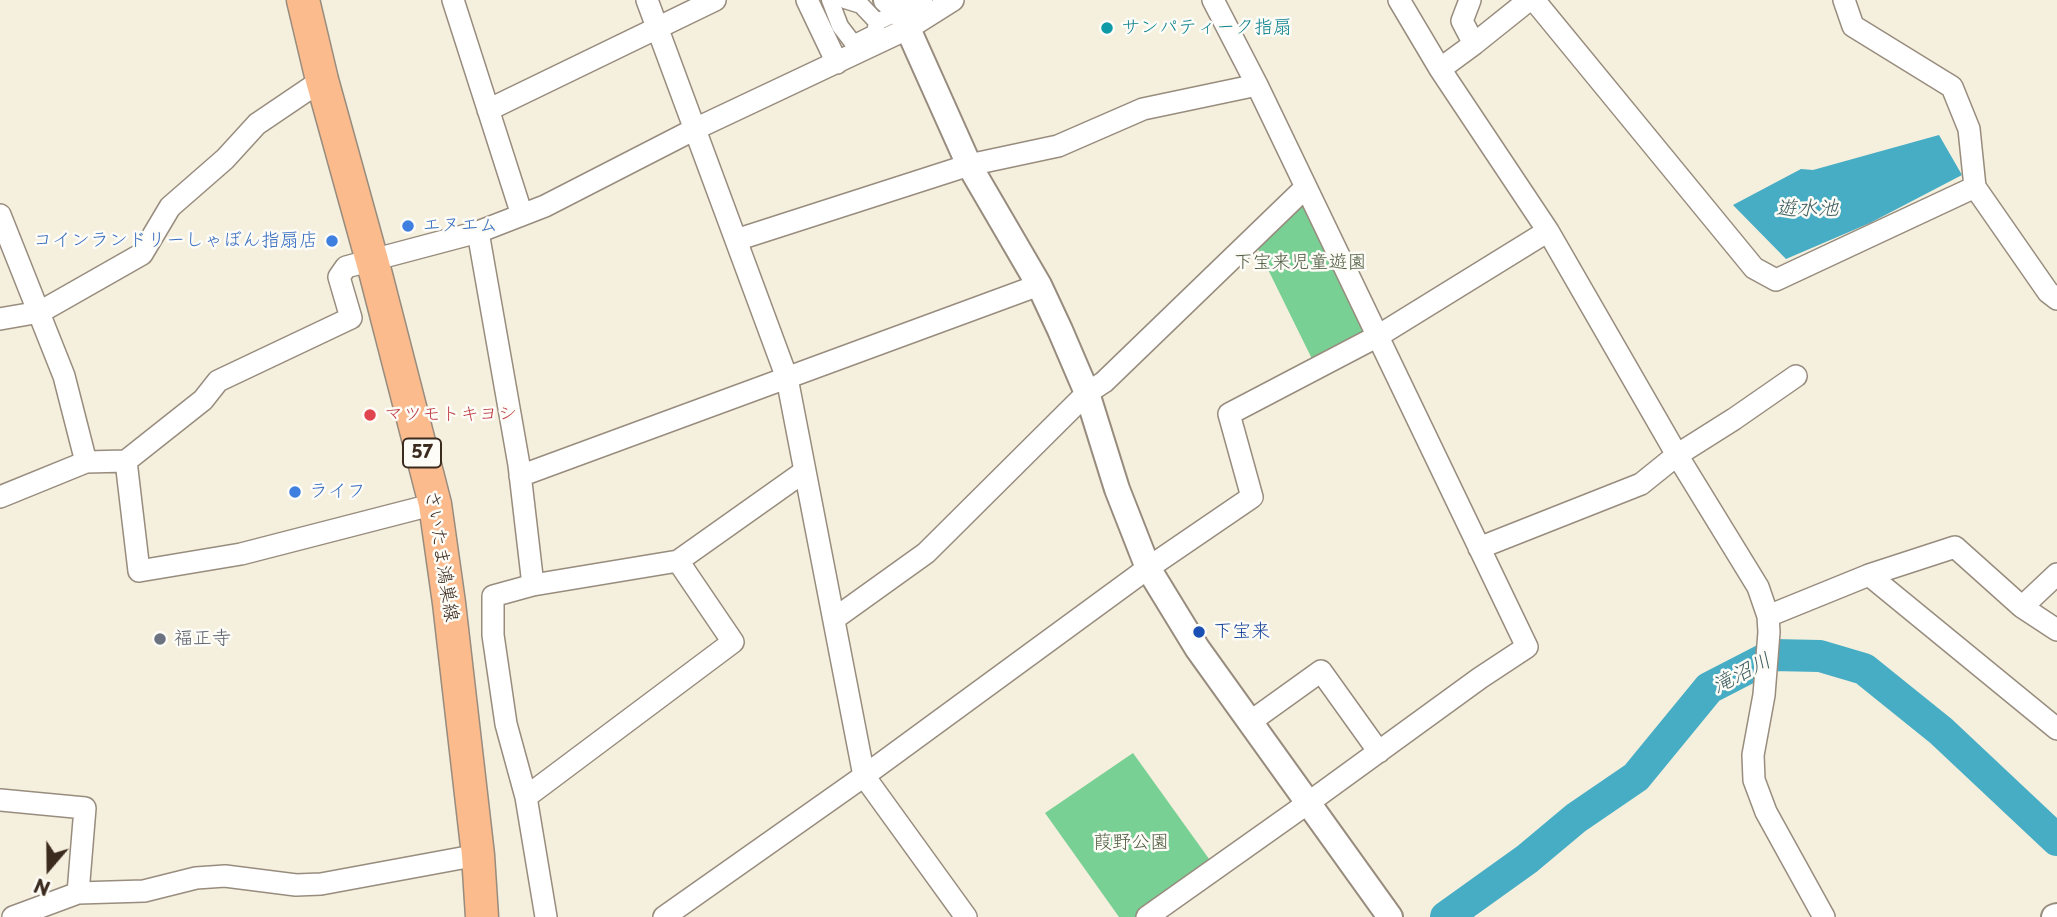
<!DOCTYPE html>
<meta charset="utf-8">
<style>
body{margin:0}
#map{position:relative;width:2057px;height:917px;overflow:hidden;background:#f5efdd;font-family:"Playpen Sans",sans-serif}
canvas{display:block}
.north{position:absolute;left:14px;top:833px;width:70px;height:70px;-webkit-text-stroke:5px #fdfcf7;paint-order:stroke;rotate:200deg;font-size:19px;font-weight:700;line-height:28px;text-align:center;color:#3b2a1e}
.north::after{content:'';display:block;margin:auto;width:24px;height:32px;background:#3b2a1e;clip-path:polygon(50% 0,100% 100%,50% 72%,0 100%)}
</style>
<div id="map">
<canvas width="2057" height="917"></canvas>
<div class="north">N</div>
</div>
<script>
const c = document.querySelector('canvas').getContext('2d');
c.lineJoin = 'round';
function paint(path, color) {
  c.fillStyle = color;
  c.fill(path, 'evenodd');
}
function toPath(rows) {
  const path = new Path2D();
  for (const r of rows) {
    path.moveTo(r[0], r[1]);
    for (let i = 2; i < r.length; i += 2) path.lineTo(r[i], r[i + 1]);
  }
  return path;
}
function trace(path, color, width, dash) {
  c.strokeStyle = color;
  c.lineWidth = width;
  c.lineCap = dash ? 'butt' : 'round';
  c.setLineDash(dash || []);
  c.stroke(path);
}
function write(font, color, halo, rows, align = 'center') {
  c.font = font + ' "Playpen Sans","Klee One",sans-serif';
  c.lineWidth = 5;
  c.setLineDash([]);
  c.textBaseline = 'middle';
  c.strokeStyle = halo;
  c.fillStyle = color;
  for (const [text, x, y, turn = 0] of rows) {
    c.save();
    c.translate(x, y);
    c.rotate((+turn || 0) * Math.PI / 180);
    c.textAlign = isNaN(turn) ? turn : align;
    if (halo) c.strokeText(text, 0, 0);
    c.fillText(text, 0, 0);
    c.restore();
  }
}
const green = toPath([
 [1305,197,1369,333,1314,363,1256,245],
 [1133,753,1212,863,1137,917,1119,917,1045,813]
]);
const water = toPath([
 [1939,135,1962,175,1870,223,1786,259,1733,205,1801,169,1813,170]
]);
const river = toPath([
 [1446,917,1527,859,1576,818,1636,777,1709,688,1773,655,1820,656,1864,669,1941,731,2057,840]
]);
const pedestrian = toPath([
 [830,0,840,26,853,43],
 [845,0,861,5,877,22],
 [857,42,875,33,877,22,924,0]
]);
const minor = toPath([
 [453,0,522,215],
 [647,0,787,378,864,776,966,917],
 [807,0,837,63],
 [1399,0,1440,69,1548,231,1677,455,1758,587,1768,616,1769,632,1764,695,1753,755,1754,780,1766,812,1824,917],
 [1470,0,1462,21,1474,44,1529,0],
 [1534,0,1754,268,1776,280,1975,187,2048,292,2057,299],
 [1844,0,1853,26,1952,87,1969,129,1975,187],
 [1440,69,1474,44],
 [488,110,715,0],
 [0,215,64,376,86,462,126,461,203,400,218,381,351,318,339,277,346,267,478,232,545,206,695,129,907,29,953,0],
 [478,232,519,465,533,585],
 [736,240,969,165,1058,146,1143,109,1257,85],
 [0,319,40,312,142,254,170,207,225,159,257,124,322,80],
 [126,461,139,571,241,554,435,504],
 [520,476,1039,285],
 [0,497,86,462],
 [1479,548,1641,484,1677,455,1734,419,1796,376],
 [1869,575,2057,729],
 [2022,607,2057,630],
 [1768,616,1869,575,1955,547,2022,607,2057,574],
 [834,619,926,553,1087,393,1104,382,1306,187],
 [1250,722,1321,671,1379,752],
 [526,797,733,642,678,561],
 [0,800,85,808,78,893],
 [13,917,78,893,144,891,196,878,225,876,296,885,321,884,478,855],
 [546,917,526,797,506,724,493,635,493,596,533,585,678,561,805,471],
 [664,917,864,776,1148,568,1252,497,1229,414,1378,336,1548,231],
 [1147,917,1308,803,1480,678,1527,647,1257,85,1213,0]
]);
const tertiary = toPath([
 [886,0,900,11,969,165,1039,285,1060,330,1087,393,1117,489,1148,568,1197,648,1390,917],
 [2054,917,2057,916]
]);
const primary = toPath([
 [303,0,322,80,376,275,435,504,449,603,478,855,482,917]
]);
const markers = [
 [1107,28,7,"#0f9aa8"],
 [408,226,7,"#3f7fe0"],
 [332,241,7,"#3f7fe0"],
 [370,415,7,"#e0444e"],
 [295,492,7,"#3f7fe0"],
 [1199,632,7,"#1a4fb4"],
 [160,639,7,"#6b7280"]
];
const shields = [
 [422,453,38]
];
const shieldNames = [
 ["57",422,453]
];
const cultureNames = [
 ["サンパティーク指扇",1121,28]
];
const shopNames = [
 ["エヌエム",422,226],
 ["コインランドリーしゃぼん指扇店",318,241,"right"],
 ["ライフ",309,492]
];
const parkNames = [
 ["下宝来児童遊園",1300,263],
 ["葭野公園",1131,843]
];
const healthNames = [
 ["マツモトキヨシ",384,415]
];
const streetNames = [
 ["さいたま鴻巣線",441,556,81]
];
const transitNames = [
 ["下宝来",1213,632]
];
const worshipNames = [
 ["福正寺",174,639]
];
const waterNames = [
 ["遊水池",1807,209],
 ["滝沼川",1742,674,-27]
];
paint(green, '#79d094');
paint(water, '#46adc5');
trace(river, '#46adc5', 32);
trace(pedestrian, '#988c7e', 19);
trace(minor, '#988c7e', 24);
trace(tertiary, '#988c7e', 28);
trace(primary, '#988c7e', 35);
trace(pedestrian, '#fff', 16);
trace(minor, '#fff', 21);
trace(tertiary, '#fff', 24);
trace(primary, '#fbbb8c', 32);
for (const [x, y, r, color] of markers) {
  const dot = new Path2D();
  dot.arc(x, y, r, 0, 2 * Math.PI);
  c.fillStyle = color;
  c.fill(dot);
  trace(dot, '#fdfcf7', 2.5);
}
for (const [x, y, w] of shields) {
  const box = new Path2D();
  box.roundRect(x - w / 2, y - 14.5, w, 29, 5);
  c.fillStyle = '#fdfcf7';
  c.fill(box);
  trace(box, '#3b2a1e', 2);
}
write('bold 18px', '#3b2a1e', null, shieldNames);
write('19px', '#0d838f', '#fdfcf7', cultureNames, 'left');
write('19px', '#366cbe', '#fdfcf7', shopNames, 'left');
write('19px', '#4e5c41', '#fdfcf7', parkNames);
write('19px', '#be3a42', '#fdfcf7', healthNames, 'left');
write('19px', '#3b2a1e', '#fdfcf7', streetNames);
write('19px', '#164399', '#fdfcf7', transitNames, 'left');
write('19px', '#5b616d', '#fdfcf7', worshipNames, 'left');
write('italic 21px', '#3f5e61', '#fdfcf7', waterNames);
</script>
